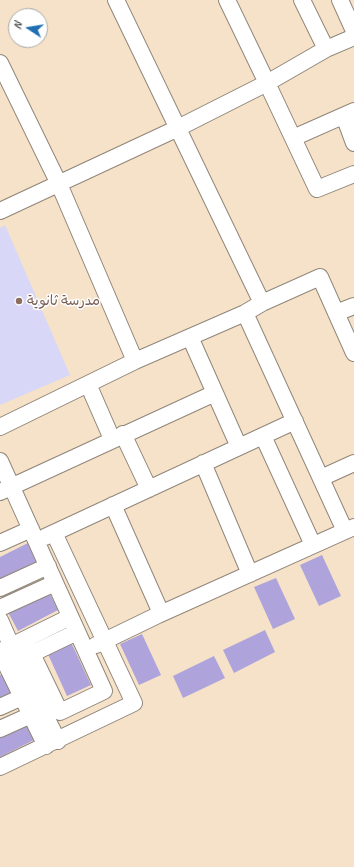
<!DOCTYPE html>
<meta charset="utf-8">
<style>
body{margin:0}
#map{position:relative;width:354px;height:867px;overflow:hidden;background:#f5e2c8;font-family:Caveat,sans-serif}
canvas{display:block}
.north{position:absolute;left:8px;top:8px;width:40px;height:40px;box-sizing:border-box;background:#fff;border:1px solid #aaa;border-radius:50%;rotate:282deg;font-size:11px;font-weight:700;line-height:16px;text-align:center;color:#2b2b2b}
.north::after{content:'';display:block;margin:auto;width:14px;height:18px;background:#1f6fb2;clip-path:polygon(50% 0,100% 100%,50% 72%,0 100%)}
</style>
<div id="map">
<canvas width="354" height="867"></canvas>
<div class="north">N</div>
</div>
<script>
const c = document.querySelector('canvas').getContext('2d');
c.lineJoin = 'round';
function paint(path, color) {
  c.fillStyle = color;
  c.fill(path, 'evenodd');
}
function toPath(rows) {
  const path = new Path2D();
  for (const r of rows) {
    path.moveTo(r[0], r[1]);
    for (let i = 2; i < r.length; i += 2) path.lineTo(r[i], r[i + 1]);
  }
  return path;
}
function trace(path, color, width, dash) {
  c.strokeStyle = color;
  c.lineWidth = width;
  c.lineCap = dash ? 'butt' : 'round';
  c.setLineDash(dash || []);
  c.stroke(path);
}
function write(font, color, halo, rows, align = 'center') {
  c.font = font + ' Caveat,"Playpen Sans Arabic",sans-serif';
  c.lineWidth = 3;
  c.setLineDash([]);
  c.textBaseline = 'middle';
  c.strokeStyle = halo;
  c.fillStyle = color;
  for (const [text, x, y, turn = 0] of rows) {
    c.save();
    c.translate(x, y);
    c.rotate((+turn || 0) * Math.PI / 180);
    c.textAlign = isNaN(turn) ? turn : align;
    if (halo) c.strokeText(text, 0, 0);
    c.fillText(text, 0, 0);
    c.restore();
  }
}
const built = toPath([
 [5,225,70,375,0,405,0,228]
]);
const building = toPath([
 [28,543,37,562,0,580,0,557],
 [322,555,341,596,319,606,300,565],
 [276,578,295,619,273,629,254,587],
 [49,592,58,610,18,631,8,612],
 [265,630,275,652,234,673,223,650],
 [142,634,161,675,139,685,120,644],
 [71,642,91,685,67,696,47,652],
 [214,656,225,678,183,698,173,676],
 [5,673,14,692,0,699,0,675],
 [25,721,34,740,0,757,0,734]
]);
const street = toPath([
 [116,0,262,303],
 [302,0,326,49],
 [340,0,354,31],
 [354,37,326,49,267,83,317,189,354,174],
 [0,63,59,184,135,361],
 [344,116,354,143],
 [293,138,354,111],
 [0,211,176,129,267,83,227,0],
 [245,313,345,531],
 [336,313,354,306],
 [190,337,239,447],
 [88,384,112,439],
 [0,427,135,361,245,313,262,303,320,277,354,353],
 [123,434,149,489],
 [263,436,313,545],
 [0,461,104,691,60,712,32,654],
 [203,463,250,574],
 [321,478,354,463],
 [0,492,215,393],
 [113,505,161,613],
 [45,537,295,421],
 [0,543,31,529],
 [0,588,48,566],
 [0,608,55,583],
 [0,620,18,661,58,741],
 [96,645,158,615,354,527],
 [3,650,70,617],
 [0,652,46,746],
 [23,658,77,632],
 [0,707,22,697],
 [0,729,31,715],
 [0,767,134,703,54,533]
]);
const markers = [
 [19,301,4,"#8d6e63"]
];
const educationNames = [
 ["مدرسة ثانوية",27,301]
];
paint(built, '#d8d7f8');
paint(building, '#aea4db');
trace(street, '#90867a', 18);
trace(street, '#fff', 16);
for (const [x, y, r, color] of markers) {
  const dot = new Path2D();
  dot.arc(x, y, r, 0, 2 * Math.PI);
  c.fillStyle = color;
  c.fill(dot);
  trace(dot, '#fff', 1.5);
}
write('14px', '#785e54', '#fff', educationNames, 'left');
</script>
